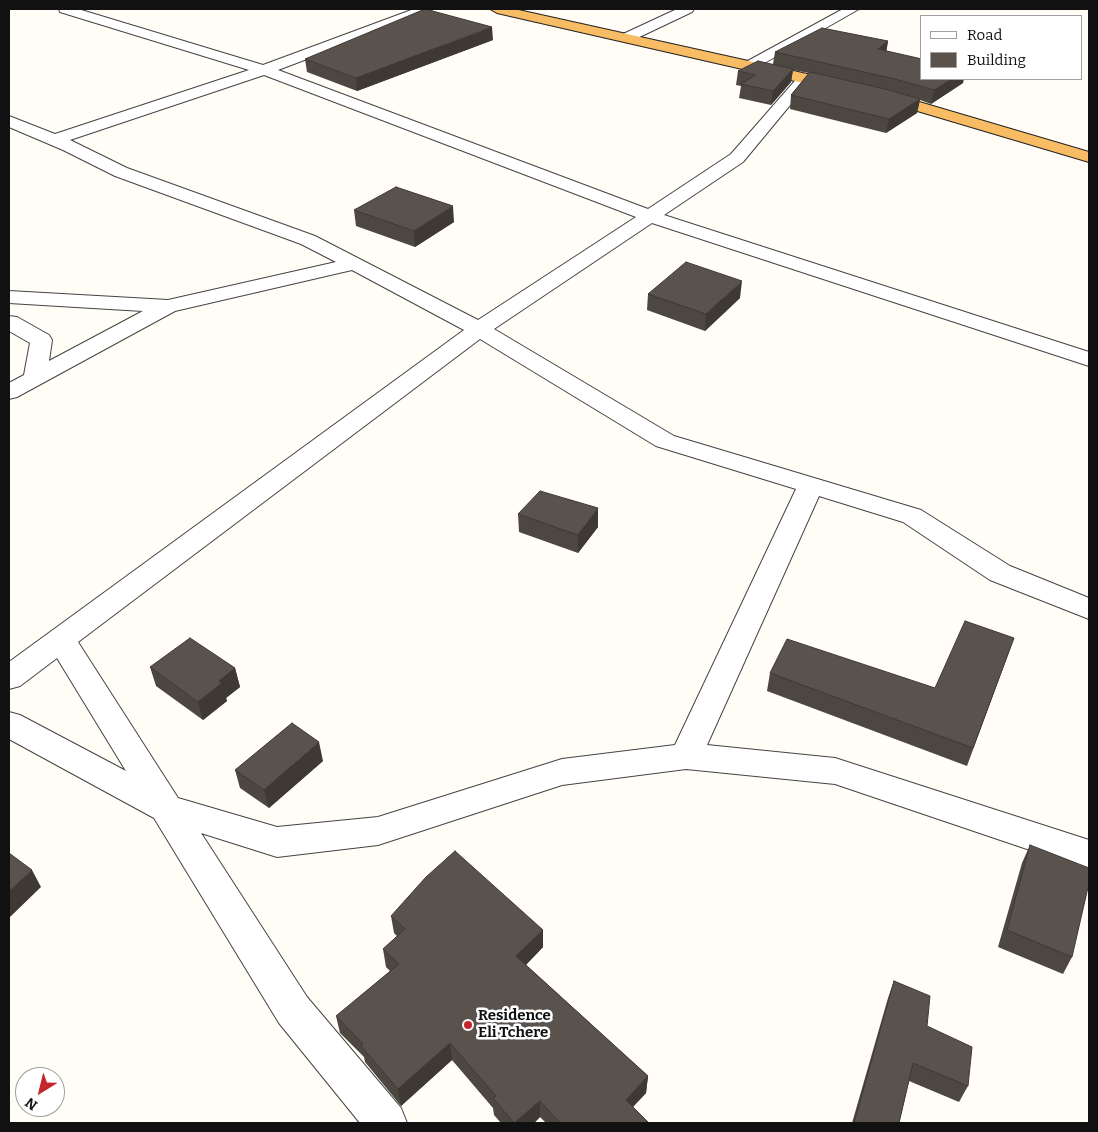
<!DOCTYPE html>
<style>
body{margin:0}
#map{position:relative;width:1098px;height:1132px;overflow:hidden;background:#fffdf5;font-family:Bitter,serif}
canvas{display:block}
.frame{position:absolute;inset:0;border:10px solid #111;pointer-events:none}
.legend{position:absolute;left:920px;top:15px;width:162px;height:65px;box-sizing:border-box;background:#fff;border:1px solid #a0a0a0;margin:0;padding:6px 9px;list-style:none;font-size:15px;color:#111}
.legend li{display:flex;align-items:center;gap:10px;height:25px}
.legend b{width:25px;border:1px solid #a0a0a0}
.north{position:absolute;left:15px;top:1067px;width:50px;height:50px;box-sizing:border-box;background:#fff;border:1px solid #a0a0a0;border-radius:50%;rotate:216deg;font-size:14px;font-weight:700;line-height:20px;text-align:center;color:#111}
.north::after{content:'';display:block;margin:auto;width:18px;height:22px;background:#c4262e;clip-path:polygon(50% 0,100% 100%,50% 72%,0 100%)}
</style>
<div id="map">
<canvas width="1098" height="1132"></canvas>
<div class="frame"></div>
<ul class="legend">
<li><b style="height:6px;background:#fff"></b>Road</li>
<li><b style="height:14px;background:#5a524d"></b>Building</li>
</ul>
<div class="north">N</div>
</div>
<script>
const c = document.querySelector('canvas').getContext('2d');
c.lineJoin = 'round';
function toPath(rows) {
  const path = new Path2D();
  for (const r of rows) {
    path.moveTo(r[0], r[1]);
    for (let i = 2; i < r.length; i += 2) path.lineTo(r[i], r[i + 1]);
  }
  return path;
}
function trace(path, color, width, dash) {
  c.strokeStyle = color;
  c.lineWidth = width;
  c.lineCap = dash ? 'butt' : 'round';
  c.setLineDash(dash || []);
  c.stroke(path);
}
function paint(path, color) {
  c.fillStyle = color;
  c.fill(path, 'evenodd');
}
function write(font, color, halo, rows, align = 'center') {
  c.font = font + ' Bitter,serif';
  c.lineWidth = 5;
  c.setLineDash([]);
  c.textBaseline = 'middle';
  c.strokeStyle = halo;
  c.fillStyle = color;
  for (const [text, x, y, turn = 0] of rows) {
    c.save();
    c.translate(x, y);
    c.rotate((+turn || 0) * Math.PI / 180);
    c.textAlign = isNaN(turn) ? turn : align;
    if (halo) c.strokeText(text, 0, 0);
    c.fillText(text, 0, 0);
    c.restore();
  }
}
const minor = toPath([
 [59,9,78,9,263,65,414,9,432,9,431,12,278,70,648,209,731,154,800,75,810,75,812,78,810,81,743,162,664,215,1089,352,1089,366,652,223,494,329,674,436,921,510,1010,566,1089,598,1089,619,990,580,903,522,819,496,707,745,835,758,1089,840,1089,870,835,784,686,769,562,785,378,845,277,857,201,833,307,997,401,1108,407,1123,360,1123,279,1023,154,818,9,739,9,712,20,715,126,771,57,658,20,686,9,689,9,662,464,330,352,270,175,311,17,397,9,399,9,383,24,375,30,343,9,331,9,316,17,317,49,335,52,340,49,361,143,311,9,303,9,291,168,300,336,262,301,244,115,176,63,150,9,127,9,116,55,134,249,70,60,12,59,9],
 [264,75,636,217,478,320,315,236,127,168,70,140,264,75],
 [480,339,656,446,796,489,675,745,562,759,378,817,277,827,178,798,78,642,480,339],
 [677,9,694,9,692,12,631,41,621,41,619,38,621,35,677,9],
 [843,9,859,9,754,69,749,70,744,69,742,66,744,63,843,9]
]);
const trunk = toPath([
 [490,9,514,9,843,82,848,84,851,87,848,90,843,92,497,13,490,9],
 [882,91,1089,152,1089,162,877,99,874,96,877,93,882,91]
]);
const wall = toPath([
 [493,40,357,91,307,72,305,59],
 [888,41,886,51,963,83,931,104,920,100,917,113,886,133,790,109,791,95,809,73,793,70,791,82,771,105,739,98,741,86,736,85,738,71,773,64,775,52],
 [354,210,454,222,415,247,356,226],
 [648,294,740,298,705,331,647,310],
 [518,514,598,527,578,553,519,532],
 [1014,638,967,766,767,691,770,673,935,688],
 [150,667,235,668,240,687,226,698,227,701,203,720,156,686],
 [323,761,269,808,240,788,235,770],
 [1030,845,1072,957,1063,974,998,947,1022,863],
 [391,916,543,930,543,947,526,965,648,1076,646,1093,633,1107,649,1123,546,1123,540,1117,534,1123,501,1123,494,1115,493,1108,452,1060,401,1106,365,1062,364,1057,340,1033,336,1016,390,971,386,967,383,949,397,936,394,933],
 [894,981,968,1086,959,1102,909,1081,899,1123,852,1123,888,998]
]);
const shadedWall = toPath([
 [492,27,493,40,357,91,356,78],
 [888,41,886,54,878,49],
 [793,69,791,82,771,105,773,91],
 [952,79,964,79,963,83,931,104,934,90],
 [920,99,917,113,886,133,889,119],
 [453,206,454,222,415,247,414,231],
 [742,281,740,298,705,331,706,314],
 [598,508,598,527,578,553,578,535],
 [235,668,240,687,226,698,227,701,203,720,198,702,219,681],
 [319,742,323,761,269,808,264,790],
 [32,870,41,887,9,918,9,891],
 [543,930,543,947,517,974,516,956],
 [450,1043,452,1060,401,1106,398,1089],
 [648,1076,646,1093,624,1116,626,1100],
 [540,1101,540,1117,534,1123,515,1123]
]);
const building = toPath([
 [425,9,492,27,356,78,305,59,425,9],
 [822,28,888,41,878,49,922,59,922,79,952,79,934,90,895,79,775,52,822,28],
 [758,61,793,69,773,91,741,84,756,75,738,71,758,61],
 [810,72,885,89,920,99,889,119,791,95,810,72],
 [396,187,453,206,414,231,354,210,396,187],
 [686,262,742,281,706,314,648,294,686,262],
 [540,491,598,508,578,535,518,514,540,491],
 [965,621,1014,638,973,748,770,673,787,639,935,688,965,621],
 [190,638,235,668,219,681,222,683,198,702,150,667,190,638],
 [292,723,319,742,264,790,235,770,292,723],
 [1030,845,1089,868,1089,883,1072,957,1007,930,1030,845],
 [455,851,543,930,516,956,648,1076,626,1100,649,1123,560,1123,540,1101,514,1123,493,1098,496,1096,450,1043,398,1089,361,1046,363,1044,336,1016,399,964,383,949,405,929,391,916,426,877,455,851],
 [9,853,32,870,9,891,9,853],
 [894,981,930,996,927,1026,972,1047,968,1086,913,1063,899,1123,854,1123,894,981]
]);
const markers = [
 [468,1025,5,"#c4262e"]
];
const nearPoinames = [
 ["Residence",478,1016],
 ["Eli Tchere",478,1033]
];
trace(minor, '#444', 2);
trace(trunk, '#222', 2);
paint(minor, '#fff');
paint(trunk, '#f7bc64');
paint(wall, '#4d4742');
paint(shadedWall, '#3f3936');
paint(building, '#5a524d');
trace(building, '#3f3936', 1);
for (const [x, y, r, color] of markers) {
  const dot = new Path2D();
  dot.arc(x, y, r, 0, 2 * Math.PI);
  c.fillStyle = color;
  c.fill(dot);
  trace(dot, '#fff', 2);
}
write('bold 15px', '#111', '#fff', nearPoinames, 'left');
</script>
